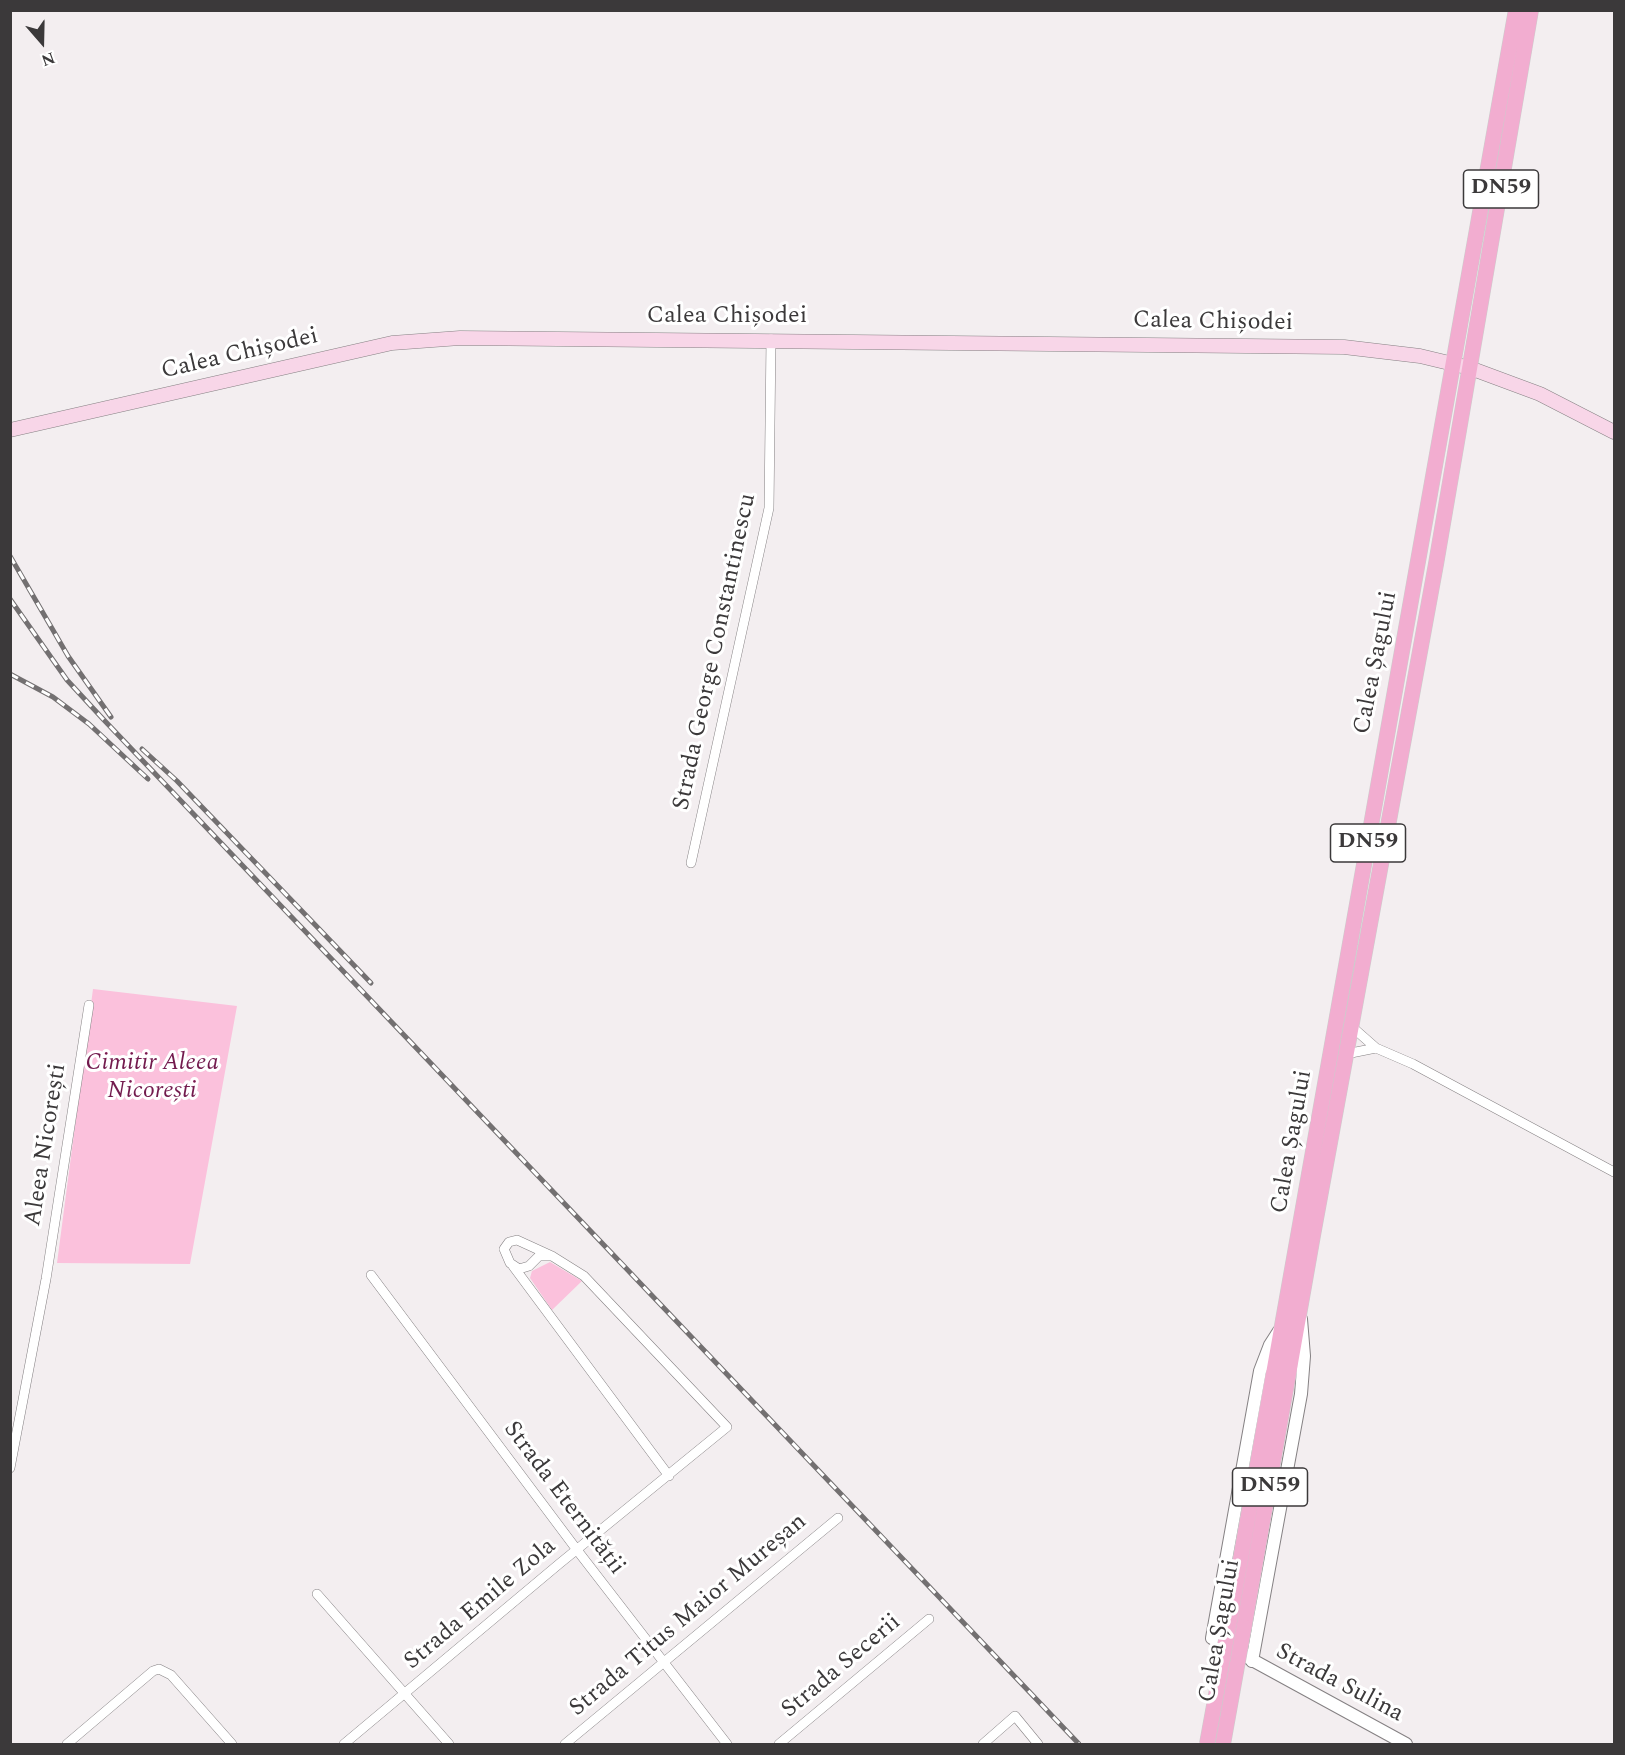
<!DOCTYPE html>
<meta charset="utf-8">
<style>
body{margin:0}
#map{position:relative;width:1625px;height:1755px;overflow:hidden;background:#f3eef0;font-family:Spectral,serif}
canvas{display:block}
.frame{position:absolute;inset:0;border:12px solid #3b393a;pointer-events:none}
.north{position:absolute;left:12px;top:12px;width:60px;height:60px;-webkit-text-stroke:4px #fff;paint-order:stroke;rotate:160deg;font-size:16px;font-weight:700;line-height:24px;text-align:center;color:#3b393a}
.north::after{content:'';display:block;margin:auto;width:21px;height:27px;background:#3b393a;clip-path:polygon(50% 0,100% 100%,50% 72%,0 100%)}
</style>
<div id="map">
<canvas width="1625" height="1755"></canvas>
<div class="frame"></div>
<div class="north">N</div>
</div>
<script>
const c = document.querySelector('canvas').getContext('2d');
c.lineJoin = 'round';
function paint(path, color) {
  c.fillStyle = color;
  c.fill(path, 'evenodd');
}
function toPath(rows) {
  const path = new Path2D();
  for (const r of rows) {
    path.moveTo(r[0], r[1]);
    for (let i = 2; i < r.length; i += 2) path.lineTo(r[i], r[i + 1]);
  }
  return path;
}
function trace(path, color, width, dash) {
  c.strokeStyle = color;
  c.lineWidth = width;
  c.lineCap = dash ? 'butt' : 'round';
  c.setLineDash(dash || []);
  c.stroke(path);
}
function write(font, color, halo, rows, align = 'center') {
  c.font = font + ' Spectral,serif';
  c.lineWidth = 6;
  c.setLineDash([]);
  c.textBaseline = 'middle';
  c.strokeStyle = halo;
  c.fillStyle = color;
  for (const [text, x, y, turn = 0] of rows) {
    c.save();
    c.translate(x, y);
    c.rotate((+turn || 0) * Math.PI / 180);
    c.textAlign = isNaN(turn) ? turn : align;
    if (halo) c.strokeText(text, 0, 0);
    c.fillText(text, 0, 0);
    c.restore();
  }
}
const green = toPath([
 [93,989,237,1006,190,1264,57,1263],
 [550,1262,582,1281,552,1310,530,1278,532,1271]
]);
const minor = toPath([
 [691,863,769,508,771,339],
 [1351,1026,1376,1048,1413,1064,1614,1172],
 [1346,1054,1376,1048],
 [513,1266,669,1476],
 [371,1275,577,1550,727,1744],
 [10,1468,46,1279,89,1005],
 [317,1594,449,1744],
 [67,1744,153,1671,159,1669,171,1675,232,1744],
 [344,1744,559,1564,727,1427,584,1276,552,1256,517,1240,509,1242,504,1249,510,1263,519,1269,529,1266,539,1256,552,1256],
 [565,1744,838,1518],
 [779,1744,929,1619],
 [983,1744,1015,1716,1038,1744]
]);
const tertiary = toPath([
 [1279,1331,1270,1345,1260,1371,1212,1638,1406,1744],
 [1252,1661,1301,1394,1304,1356,1301,1319]
]);
const secondary = toPath([
 [10,430,392,343,460,338,1344,347,1420,356,1470,368,1540,394,1614,432]
]);
const primary = toPath([
 [1229,1624,1516,10],
 [1244,1627,1313,1235,1436,564,1531,10]
]);
const rail = toPath([
 [10,556,68,656,111,717],
 [10,599,67,680,103,719,1079,1744],
 [10,674,53,697,89,724,148,779],
 [142,749,177,781,371,983]
]);
const primaryBridge = toPath([
 [1207,1744,1229,1624],
 [1223,1744,1244,1627]
]);
const shields = [
 [1501,189,75],
 [1368,843,75],
 [1270,1487,75]
];
const shieldNames = [
 ["DN59",1501,189],
 ["DN59",1368,843],
 ["DN59",1270,1487]
];
const streetNames = [
 ["Calea Chișodei",727,317],
 ["Calea Chișodei",1213,323,1],
 ["Calea Chișodei",240,355,-13],
 ["Strada George Constantinescu",716,652,-78],
 ["Calea Șagului",1377,663,-79],
 ["Calea Șagului",1293,1142,-80],
 ["Aleea Nicorești",47,1145,-81],
 ["Strada Eternității",563,1499,53],
 ["Strada Emile Zola",481,1605,-40],
 ["Strada Titus Maior Mureșan",689,1616,-40],
 ["Calea Șagului",1221,1631,-80],
 ["Strada Secerii",842,1667,-40],
 ["Strada Sulina",1339,1684,28]
];
const parkNames = [
 ["Cimitir Aleea",152,1064],
 ["Nicorești",152,1092]
];
paint(green, '#fbc1dc');
trace(minor, '#858183', 10);
trace(tertiary, '#858183', 14);
trace(secondary, '#858183', 15);
trace(primary, '#ccc', 16);
trace(minor, '#fff', 9);
trace(tertiary, '#fff', 12);
trace(secondary, '#f8d6e8', 14);
trace(primary, '#f2add0', 15);
trace(rail, '#737071', 5);
trace(rail, '#fff', 3, [9]);
trace(primaryBridge, '#ccc', 16, []);
trace(primaryBridge, '#f2add0', 15);
for (const [x, y, w] of shields) {
  const box = new Path2D();
  box.roundRect(x - w / 2, y - 19, w, 38, 4.5);
  c.fillStyle = '#fff';
  c.fill(box);
  trace(box, '#3b393a', 1.5);
}
write('bold 22px', '#3b393a', null, shieldNames);
write('24px', '#3b393a', '#fff', streetNames);
write('italic 24px', '#731b4e', '#fff', parkNames);
</script>
